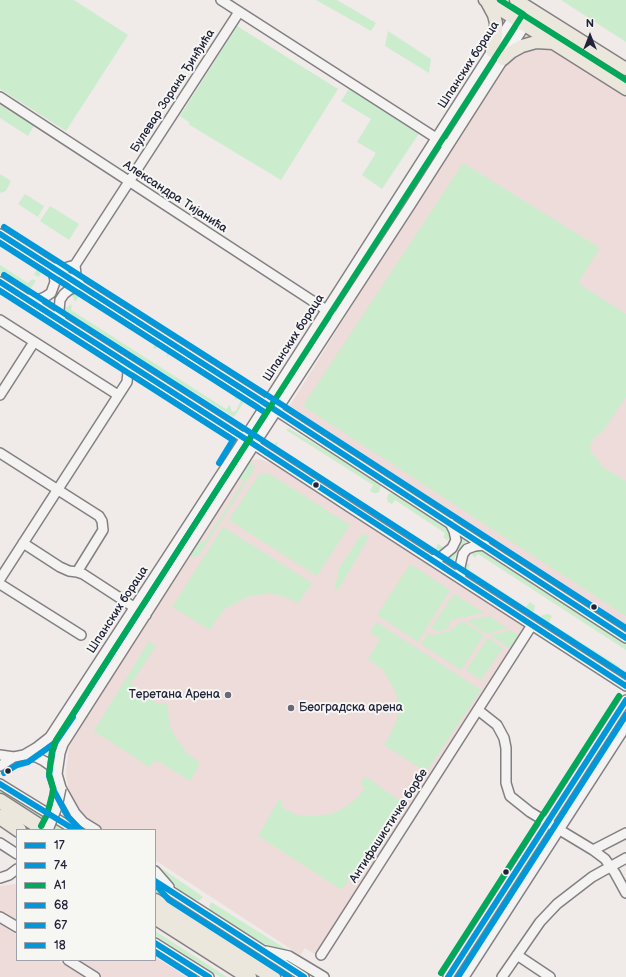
<!DOCTYPE html>
<meta charset="utf-8">
<style>
body{margin:0}
#map{position:relative;width:626px;height:977px;overflow:hidden;background:#f0eae8;font-family:"Balsamiq Sans",sans-serif}
canvas{display:block}
.legend{position:absolute;left:16px;top:829px;width:140px;height:132px;box-sizing:border-box;background:#f6f6f2;border:1px solid #a1a1a9;margin:0;padding:5px 7px;list-style:none;font-size:12px;color:#22223b}
.legend li{display:flex;align-items:center;gap:8px;height:20px}
.legend b{width:20px;border:1px solid #a1a1a9}
.north{position:absolute;left:570px;top:16px;width:40px;height:40px;-webkit-text-stroke:3px #f6f6f2;paint-order:stroke;rotate:0deg;font-size:11px;font-weight:700;line-height:16px;text-align:center;color:#22223b}
.north::after{content:'';display:block;margin:auto;width:14px;height:18px;background:#22223b;clip-path:polygon(50% 0,100% 100%,50% 72%,0 100%)}
</style>
<div id="map">
<canvas width="626" height="977"></canvas>
<ul class="legend">
<li><b style="height:5px;background:#0098da"></b>17</li>
<li><b style="height:5px;background:#0098da"></b>74</li>
<li><b style="height:5px;background:#00a859"></b>A1</li>
<li><b style="height:5px;background:#0098da"></b>68</li>
<li><b style="height:5px;background:#0098da"></b>67</li>
<li><b style="height:5px;background:#0098da"></b>18</li>
</ul>
<div class="north">N</div>
</div>
<script>
const c = document.querySelector('canvas').getContext('2d');
c.lineJoin = 'round';
function paint(path, color) {
  c.fillStyle = color;
  c.fill(path, 'evenodd');
}
function toPath(rows) {
  const path = new Path2D();
  for (const r of rows) {
    path.moveTo(r[0], r[1]);
    for (let i = 2; i < r.length; i += 2) path.lineTo(r[i], r[i + 1]);
  }
  return path;
}
function trace(path, color, width, dash) {
  c.strokeStyle = color;
  c.lineWidth = width;
  c.lineCap = dash ? 'butt' : 'round';
  c.setLineDash(dash || []);
  c.stroke(path);
}
function write(font, color, halo, rows, align = 'center') {
  c.font = font + ' "Balsamiq Sans",sans-serif';
  c.lineWidth = 4;
  c.setLineDash([]);
  c.textBaseline = 'middle';
  c.strokeStyle = halo;
  c.fillStyle = color;
  for (const [text, x, y, turn = 0] of rows) {
    c.save();
    c.translate(x, y);
    c.rotate((+turn || 0) * Math.PI / 180);
    c.textAlign = isNaN(turn) ? turn : align;
    if (halo) c.strokeText(text, 0, 0);
    c.fillText(text, 0, 0);
    c.restore();
  }
}
const built = toPath([
 [526,33,626,96,626,631,286,412,384,254],
 [258,459,273,463,528,628,316,955,305,948,300,955,155,860,155,830,104,830,90,822,80,811,73,800,68,787,66,772,69,747,77,731,142,629,170,588,250,461],
 [17,884,17,928,0,917,0,886],
 [0,924,17,935,17,960,57,960,84,977,0,977],
 [155,957,186,977,94,977,67,960,155,960]
]);
const green = toPath([
 [0,0,74,0,128,35,66,131,0,89],
 [316,0,337,0,376,23,371,31],
 [561,0,626,0,626,42],
 [237,26,338,89,281,180,188,124,190,123,180,116],
 [388,31,431,59,429,73,385,46],
 [350,87,420,132,382,189,362,175,376,153,357,142,371,119,341,101],
 [0,105,34,126,28,136,0,118],
 [463,163,600,248,578,283,626,314,626,397,603,431,594,438,590,446,591,452,600,462,601,466,626,481,626,616,303,406],
 [0,174,11,181,6,191,0,193],
 [25,194,44,206,38,217,18,204],
 [50,206,79,224,69,240,40,221],
 [0,237,45,265,39,277,34,275,37,268,0,244],
 [0,265,28,283,32,279,36,281,29,291,0,273],
 [81,289,160,341,159,346,156,349,153,348,155,343,80,295,76,301,74,300,72,295],
 [70,304,72,306,71,310,226,409,230,405,232,412,236,411,241,400,238,399,234,399,237,396,170,353,167,358,167,351,170,348,248,396,234,417,195,393,140,363,66,317,62,311,64,307,68,307],
 [288,428,380,482,381,484,380,490,378,493,374,493,370,491,373,485,286,430],
 [276,442,278,443,276,446,435,549,438,544,443,547,441,553,432,553,423,548,279,455,272,448],
 [239,455,196,528,154,594,153,593,172,563,180,544],
 [250,461,255,468,199,555,195,557,192,557,190,555,198,543,205,541,245,479,238,480],
 [264,473,268,473,350,525,317,576,229,520,258,476],
 [392,493,397,494,445,526,450,530,450,539,447,540,443,537,445,533,395,500,392,504,388,502,387,499,388,494],
 [223,527,312,583,298,603,285,597,273,594,264,594,247,597,225,609,215,621,210,630,172,607],
 [364,534,369,537,338,590,334,587,338,576,337,572,361,535],
 [460,534,468,540,459,549,455,556,453,566,445,560,454,553,457,548],
 [478,549,487,553,626,643,626,650,478,554,475,558,470,552],
 [463,562,470,564,468,569,526,607,530,602,535,606,534,611,530,612,467,572,463,569],
 [410,564,450,590,418,642,377,615],
 [454,594,484,613,451,620,448,628,438,632,431,628],
 [548,614,552,616,549,622,620,667,618,669,543,621,541,618,542,615],
 [489,616,507,628,487,634,467,621],
 [376,622,481,690,426,772,384,745,390,735,397,719,397,695,383,670,368,659,380,639,370,632],
 [464,622,484,635,461,670,421,644,429,633,435,636,436,634,440,635,443,632,449,632,451,629,455,628,458,623],
 [510,630,520,636,512,649,490,636],
 [488,638,503,648,481,680,466,670],
 [149,641,156,646,131,684,156,703,167,703,170,726,175,737,187,753,200,763,190,781,160,762,155,762,152,763,149,767,94,731],
 [365,776,400,801,342,890,258,836,279,799,283,802,280,807,297,815,310,816,332,814,344,808,356,799,365,788,360,784],
 [0,786,68,830,58,830,0,793],
 [155,864,199,894,203,897,200,900,194,900,186,896,155,868],
 [155,886,296,977,286,977,155,892],
 [211,902,313,966,293,955,266,945,255,939,213,913,211,911,209,906],
 [155,931,227,977,220,977,155,935]
]);
const minor = toPath([
 [221,0,447,145],
 [0,97,331,313],
 [0,234,266,404,626,638],
 [0,282,244,438,354,510,626,686],
 [80,285,76,275,75,265,239,12],
 [29,299,38,300,45,297,51,293,55,282,53,268,65,268,75,265],
 [0,320,118,395],
 [61,320,59,310,60,300,64,294,69,290,80,285],
 [0,395,34,342],
 [0,453,99,516,102,521,103,530,77,572],
 [23,543,60,567,69,571,77,572,83,574,146,615],
 [432,560,441,557,452,548,456,540,454,531,450,523],
 [0,579,127,382,128,372,123,361],
 [461,579,460,567,463,554,467,549,475,546,485,545],
 [0,584,81,635],
 [478,710,497,725,504,738,506,748,506,783,510,796,530,812,593,850,605,859,615,873,626,893],
 [0,755,14,757],
 [24,755,36,748,50,737,237,450,522,4],
 [0,766,14,757,24,755,36,757,44,761,51,766,57,774,61,788,75,813,83,822,96,830],
 [57,774,60,753,63,744,254,445,409,207,534,11],
 [0,784,75,830],
 [0,843,17,854],
 [593,850,626,833],
 [155,871,169,887],
 [0,878,9,875,17,869],
 [155,881,304,977],
 [0,917,17,927],
 [155,943,209,977],
 [266,951,289,956,324,977],
 [321,955,532,625],
 [517,955,550,977],
 [68,960,95,977],
 [448,977,626,700],
 [464,977,626,726],
 [502,977,540,922,557,904,592,877,626,858]
]);
const major = toPath([
 [485,0,626,89],
 [516,0,626,69],
 [487,2,494,15,496,23,496,36,492,51],
 [503,59,511,52,522,46,536,42,553,43]
]);
const highway = toPath([
 [0,801,45,830],
 [0,817,19,830],
 [155,901,273,977],
 [155,917,249,977]
]);
const minorBridge = toPath([
 [48,830,57,807,61,788]
]);
const bus1 = toPath([
 [0,234,266,404,626,638],
 [0,282,244,438,626,686],
 [448,977,626,700]
]);
const bus2 = toPath([
 [0,243,266,413,56,741,52,752,49,776,54,791,68,817,81,830],
 [0,291,233,440,219,463],
 [4,773,17,765,28,762,55,743,73,717],
 [155,884,169,900,289,977],
 [155,952,194,977]
]);
const bus3 = toPath([
 [500,0,626,80],
 [41,826,47,815,52,795,53,789,49,774,52,751,56,740,523,14,512,7],
 [441,973,619,696]
]);
const bus4 = toPath([
 [4,227,270,397,626,628],
 [4,275,248,431,626,676]
]);
const bus5 = toPath([
 [458,977,626,715]
]);
const bus6 = toPath([
 [0,784,75,830],
 [155,881,304,977],
 [155,943,209,977]
]);
const markers = [
 [316,485,3.5,"#22223b"],
 [594,607,3.5,"#22223b"],
 [228,695,4,"#6a6878"],
 [291,708,4,"#6a6878"],
 [8,771,3.5,"#22223b"],
 [506,872,3.5,"#22223b"]
];
const streetNames = [
 ["Шпанских бораца",469,65,-57],
 ["Булевар Зорана Ђинђића",173,91,-57],
 ["Александра Тијанића",175,197,33],
 ["Шпанских бораца",294,338,-57],
 ["Шпанских бораца",118,610,-57],
 ["Антифашистичке борбе",389,826,-57]
];
const poiNames = [
 ["Теретана Арена",220,695],
 ["Београдска арена",299,708,"left"]
];
paint(built, '#eddcda');
paint(green, '#cbedce');
trace(minor, '#838084', 12);
trace(major, '#838084', 15);
trace(highway, '#838084', 17);
trace(minor, '#f4f3f1', 9);
trace(major, '#ebe7dd', 12);
trace(highway, '#ebe7dd', 14);
trace(minorBridge, '#838084', 12, []);
trace(minorBridge, '#f4f3f1', 9);
trace(bus1, '#0098da', 6);
trace(bus2, '#0098da', 6);
trace(bus3, '#00a859', 6);
trace(bus4, '#0098da', 6);
trace(bus5, '#0098da', 6);
trace(bus6, '#0098da', 6);
for (const [x, y, r, color] of markers) {
  const dot = new Path2D();
  dot.arc(x, y, r, 0, 2 * Math.PI);
  c.fillStyle = color;
  c.fill(dot);
  trace(dot, '#f6f6f2', 1.5);
}
write('12px', '#22223b', '#f6f6f2', streetNames);
write('12px', '#22223b', '#f6f6f2', poiNames, 'right');
</script>
